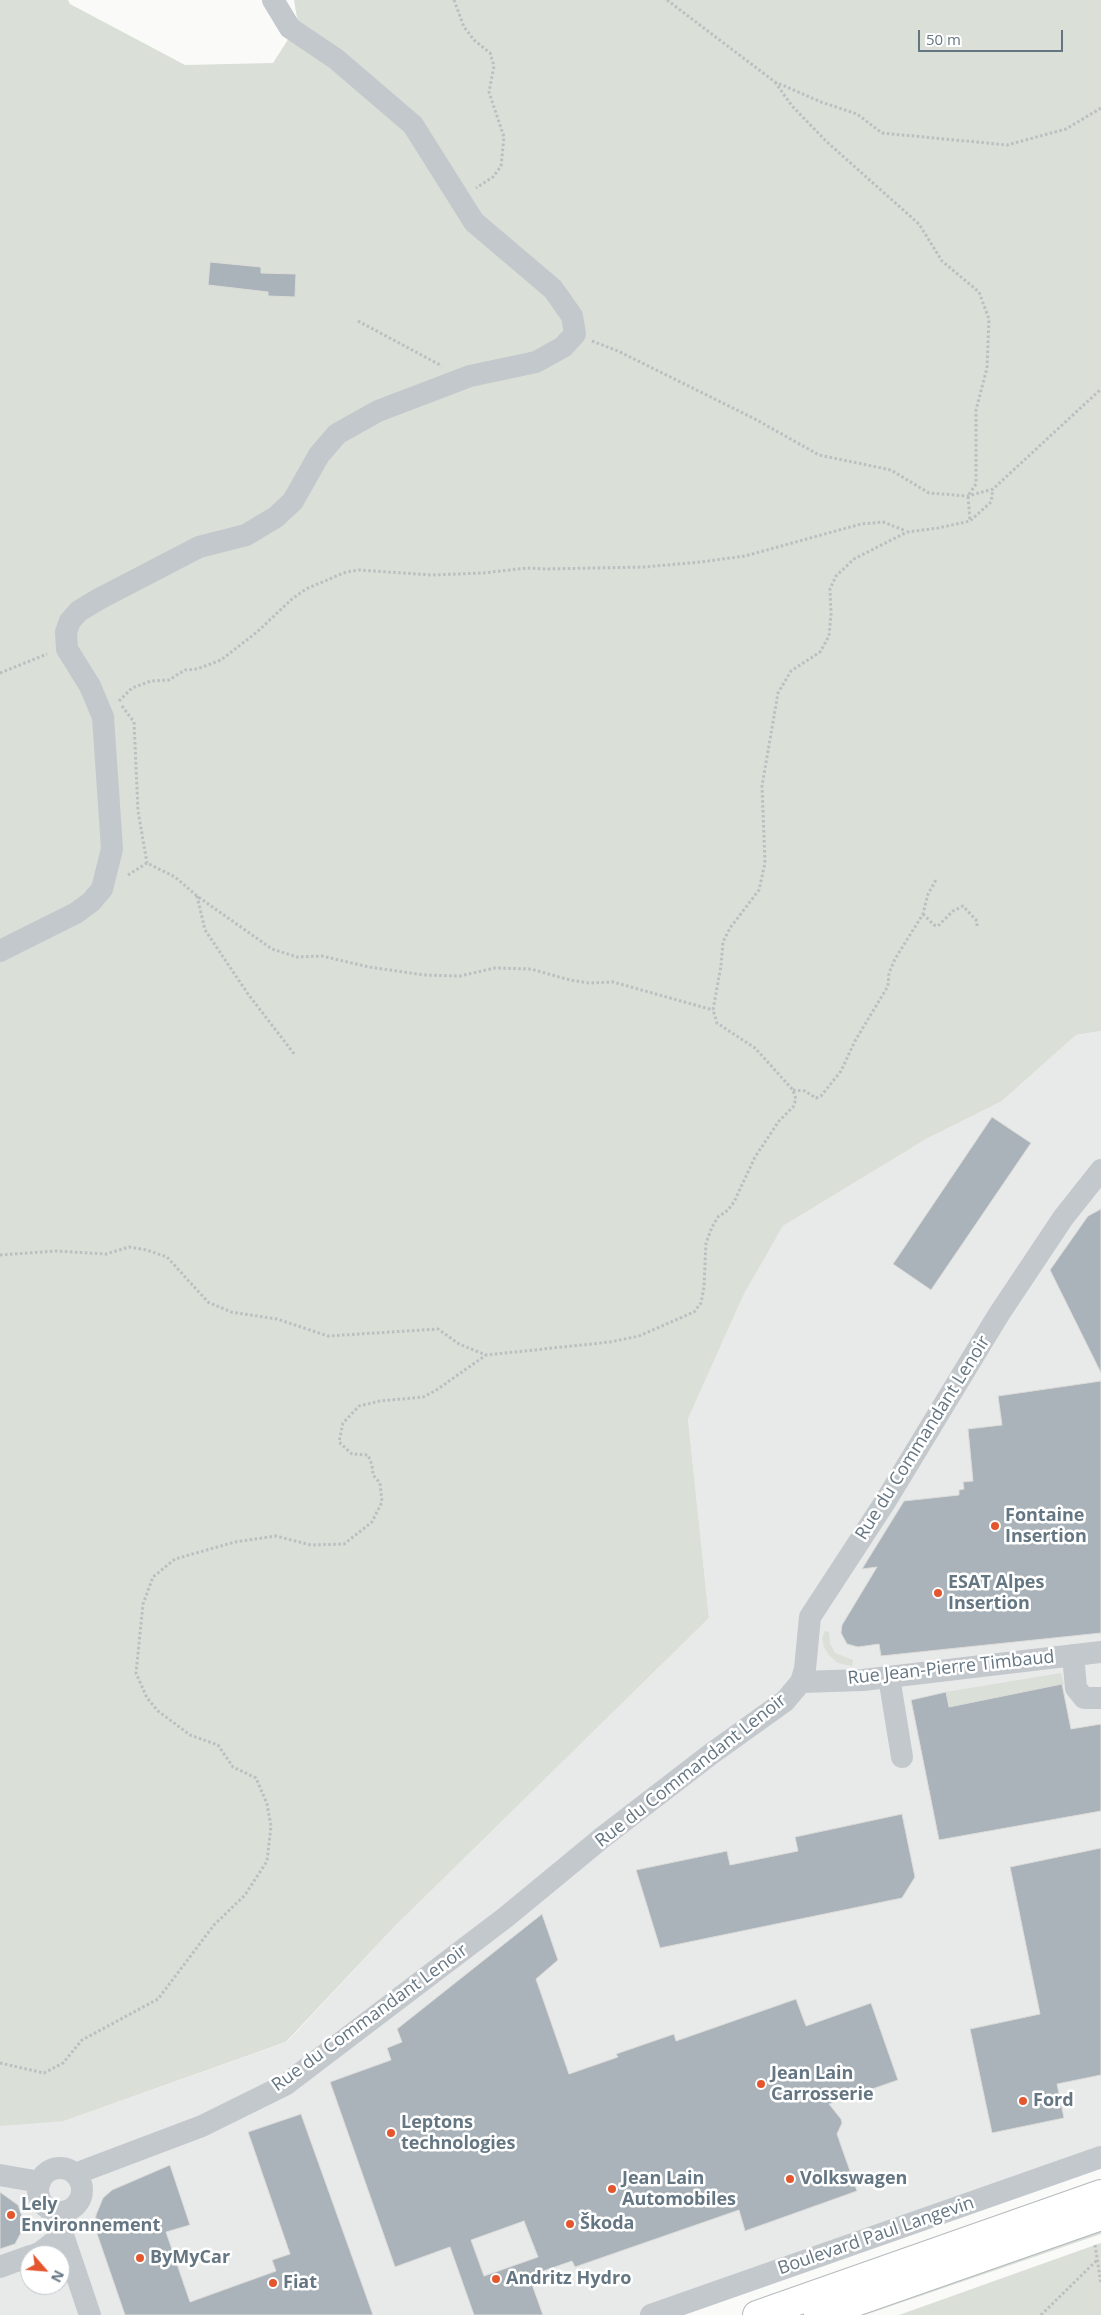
<!DOCTYPE html>
<meta charset="utf-8">
<style>
body{margin:0}
#map{position:relative;width:1101px;height:2315px;overflow:hidden;background:#fafaf8;font-family:"Open Sans",sans-serif}
canvas{display:block}
.north{position:absolute;left:20px;top:2245px;width:50px;height:50px;box-sizing:border-box;background:#fff;border:1px solid #c1c8cd;border-radius:50%;rotate:117deg;font-size:14px;font-weight:700;line-height:20px;text-align:center;color:#657683}
.north::after{content:'';display:block;margin:auto;width:18px;height:22px;background:#e4572e;clip-path:polygon(50% 0,100% 100%,50% 72%,0 100%)}
.scale{position:absolute;left:918px;top:30px;width:145px;height:22px;box-sizing:border-box;border:2px solid #657683;border-top:0;padding-left:6px;font-size:15px;line-height:18px;white-space:nowrap;color:#657683;-webkit-text-stroke:4px #fff;paint-order:stroke}
</style>
<div id="map">
<canvas width="1101" height="2315"></canvas>
<div class="north">N</div>
<div class="scale">50 m</div>
</div>
<script>
const c = document.querySelector('canvas').getContext('2d');
c.lineJoin = 'round';
function paint(path, color) {
  c.fillStyle = color;
  c.fill(path, 'evenodd');
}
function toPath(rows) {
  const path = new Path2D();
  for (const r of rows) {
    if (r.length === 3) {
      path.moveTo(r[0] + r[2], r[1]);
      path.arc(r[0], r[1], r[2], 0, 2 * Math.PI);
      continue;
    }
    path.moveTo(r[0], r[1]);
    for (let i = 2; i < r.length; i += 2) path.lineTo(r[i], r[i + 1]);
  }
  return path;
}
function trace(path, color, width, dash) {
  c.strokeStyle = color;
  c.lineWidth = width;
  c.lineCap = dash ? 'butt' : 'round';
  c.setLineDash(dash || []);
  c.stroke(path);
}
function write(font, color, halo, rows, align = 'center') {
  c.font = font + ' "Open Sans",sans-serif';
  c.lineWidth = 5;
  c.setLineDash([]);
  c.textBaseline = 'middle';
  c.strokeStyle = halo;
  c.fillStyle = color;
  for (const [text, x, y, turn = 0] of rows) {
    c.save();
    c.translate(x, y);
    c.rotate((+turn || 0) * Math.PI / 180);
    c.textAlign = isNaN(turn) ? turn : align;
    if (halo) c.strokeText(text, 0, 0);
    c.fillText(text, 0, 0);
    c.restore();
  }
}
const built = toPath([
 [1101,1031,1101,2154,640,2315,0,2315,0,2122,64,2121,287,2042,394,1927,709,1618,688,1419,743,1296,783,1226,928,1138,1002,1101,1076,1035],
 [30,2255,60,2255,60,2285,30,2285]
]);
const green = toPath([
 [0,0,68,0,70,4,185,65,273,63,298,24,294,0,1101,0,1101,1031,1076,1035,1002,1101,928,1138,783,1226,743,1296,688,1419,709,1618,394,1927,286,2042,64,2121,0,2126],
 [825,1631,829,1632,830,1644,835,1653,853,1660,852,1666,838,1663,829,1655,824,1647,822,1638],
 [1061,1673,1064,1684,949,1707,946,1692],
 [1101,2222,1101,2234,865,2315,835,2315],
 [1101,2243,1101,2315,899,2315,1095,2245]
]);
const building = toPath([
 [210,262,261,267,261,273,296,274,295,297,268,296,268,292,208,285,210,262],
 [992,1117,1031,1143,931,1290,893,1264,992,1117],
 [1101,1209,1101,1373,1050,1270,1088,1216,1101,1209],
 [1101,1381,1101,1633,881,1656,879,1644,858,1647,847,1644,841,1633,842,1625,877,1567,862,1569,904,1501,959,1495,959,1490,964,1489,963,1482,973,1481,968,1429,1002,1425,998,1396,1101,1381],
 [1062,1684,1071,1729,1101,1724,1101,1811,939,1840,911,1700,946,1692,949,1707,1062,1684],
 [902,1814,915,1877,902,1898,660,1948,636,1870,727,1851,730,1865,798,1851,795,1837,902,1814],
 [1101,1848,1101,2075,1057,2084,1064,2118,992,2133,970,2029,1040,2014,1010,1867,1101,1848],
 [542,1914,558,1960,536,1979,569,2074,618,2057,616,2054,674,2034,676,2041,796,1999,806,2026,871,2003,898,2080,829,2104,841,2119,842,2123,837,2134,857,2191,745,2231,739,2210,575,2267,572,2261,529,2276,543,2315,474,2315,450,2247,395,2267,330,2082,391,2060,387,2048,402,2042,397,2029,542,1914],
 [524,2221,538,2257,484,2276,471,2240,524,2221],
 [301,2114,373,2315,125,2315,95,2228,96,2215,103,2198,112,2190,170,2165,190,2225,166,2232,190,2302,276,2271,272,2260,290,2254,248,2132,301,2114],
 [0,2192,18,2205,25,2225,15,2244,0,2249,0,2192]
]);
const path = toPath([
 [454,0,464,27,474,40,490,53,494,66,489,92,504,137,501,166,493,177,476,188],
 [667,0,775,82,821,102,857,114,882,133,1007,145,1066,129,1101,108],
 [775,82,792,106,827,142,919,224,942,261,979,292,989,319,987,368,976,410,976,484,968,496,970,521],
 [358,321,442,366],
 [592,341,618,351,755,419,819,455,891,470,929,493,968,496,993,489,1101,389],
 [0,673,47,654],
 [119,701,132,688,151,681,169,680,185,670,197,669,221,660,257,632,292,599,306,589,346,572,359,570,432,575,483,573,527,568,545,569,644,567,701,562,745,556,861,524,883,522,906,531],
 [122,706,134,722,138,811,147,863],
 [128,875,147,863,175,877,197,896,272,949,297,957,322,956,369,967,424,975,460,976,495,968,531,969,570,980,589,983,613,982,713,1010],
 [197,896,205,930,248,994,295,1055],
 [923,914,934,925,938,926,953,911,963,906,977,921,977,928],
 [793,1090,805,1091,816,1098,821,1096,841,1071,855,1041,888,986,889,973,895,959,923,914,928,894,936,880],
 [0,1255,56,1251,106,1254,129,1247,147,1250,167,1257,208,1302,231,1312,277,1319,328,1336,438,1329,459,1344,486,1355,610,1342,639,1336,694,1312,701,1303,704,1287,706,1243,712,1227,718,1217,728,1210,734,1202,755,1157,779,1121,793,1107,796,1099,793,1090,755,1048,717,1023,713,1010,721,966,723,942,730,928,759,890,765,863,762,786,778,693,791,671,820,652,829,636,831,614,830,589,836,576,854,559,907,532,938,528,970,521,991,502,993,489],
 [0,2063,44,2073,63,2063,82,2040,158,1999,214,1925,245,1895,267,1861,271,1826,267,1804,256,1778,233,1767,218,1745,190,1735,158,1711,147,1698,136,1673,143,1604,153,1577,175,1559,235,1542,276,1536,311,1545,344,1544,372,1522,382,1502,380,1483,373,1475,372,1465,368,1455,352,1454,339,1442,343,1423,359,1406,380,1401,423,1397,435,1391,486,1355],
 [1095,2245,1101,2284],
 [1041,2315,1097,2260]
]);
const minor = toPath([
 [0,951,76,913,91,902,102,889,112,849,103,717,90,686,67,649,66,632,70,621,79,611,99,599,199,547,246,535,276,517,293,501,319,455,337,434,378,411,470,376,536,362,563,347,575,334,572,316,553,289,474,222,413,125,336,59,290,28,273,0],
 [1073,1655,1076,1688,1084,1698,1101,1698],
 [889,1677,902,1757],
 [801,1682,863,1680,1101,1652],
 [60,2190,22],
 [75,2174,202,2126,285,2085,506,1917,603,1837,711,1754,785,1701,801,1682,805,1669,810,1617,885,1502,999,1314,1063,1218,1101,1170],
 [0,2175,40,2182],
 [61,2212,63,2235,90,2315],
 [34,2255,41,2252,63,2235],
 [0,2267,30,2256],
 [651,2315,1101,2157]
]);
const major = toPath([
 [757,2315,1101,2194],
 [818,2315,1101,2216]
]);
const markers = [
 [995,1526,5,"#e4572e"],
 [938,1593,5,"#e4572e"],
 [761,2084,5,"#e4572e"],
 [1023,2101,5,"#e4572e"],
 [391,2133,5,"#e4572e"],
 [790,2179,5,"#e4572e"],
 [612,2189,5,"#e4572e"],
 [11,2215,5,"#e4572e"],
 [570,2224,5,"#e4572e"],
 [140,2258,5,"#e4572e"],
 [496,2279,5,"#e4572e"],
 [273,2283,5,"#e4572e"]
];
const streetNames = [
 ["Rue du Commandant Lenoir",923,1438,-58],
 ["Rue Jean-Pierre Timbaud",951,1668,-6],
 ["Rue du Commandant Lenoir",691,1771,-38],
 ["Rue du Commandant Lenoir",370,2018,-36],
 ["Boulevard Paul Langevin",876,2236,-19]
];
const poiNames = [
 ["Fontaine",1005,1516],
 ["Insertion",1005,1537],
 ["ESAT Alpes",948,1583],
 ["Insertion",948,1604],
 ["Jean Lain",771,2074],
 ["Carrosserie",771,2095],
 ["Ford",1033,2101],
 ["Leptons",401,2123],
 ["technologies",401,2144],
 ["Jean Lain",622,2179],
 ["Automobiles",622,2200],
 ["Volkswagen",800,2179],
 ["Lely",21,2205],
 ["Environnement",21,2226],
 ["Škoda",580,2224],
 ["ByMyCar",150,2258],
 ["Andritz Hydro",506,2279],
 ["Fiat",283,2283]
];
paint(built, '#e8e9e9');
paint(green, '#dadfd7');
paint(building, '#aab3b9');
trace(building, '#dcdcda', 1);
trace(major, '#b5babe', 30);
trace(path, '#bbbfc2', 3, [2.5, 2.5]);
trace(minor, '#c3c8cc', 22);
trace(major, '#fff', 28);
for (const [x, y, r, color] of markers) {
  const dot = new Path2D();
  dot.arc(x, y, r, 0, 2 * Math.PI);
  c.fillStyle = color;
  c.fill(dot);
  trace(dot, '#fff', 2);
}
write('18px', '#657683', '#fff', streetNames);
write('bold 18px', '#657683', '#fff', poiNames, 'left');
</script>
